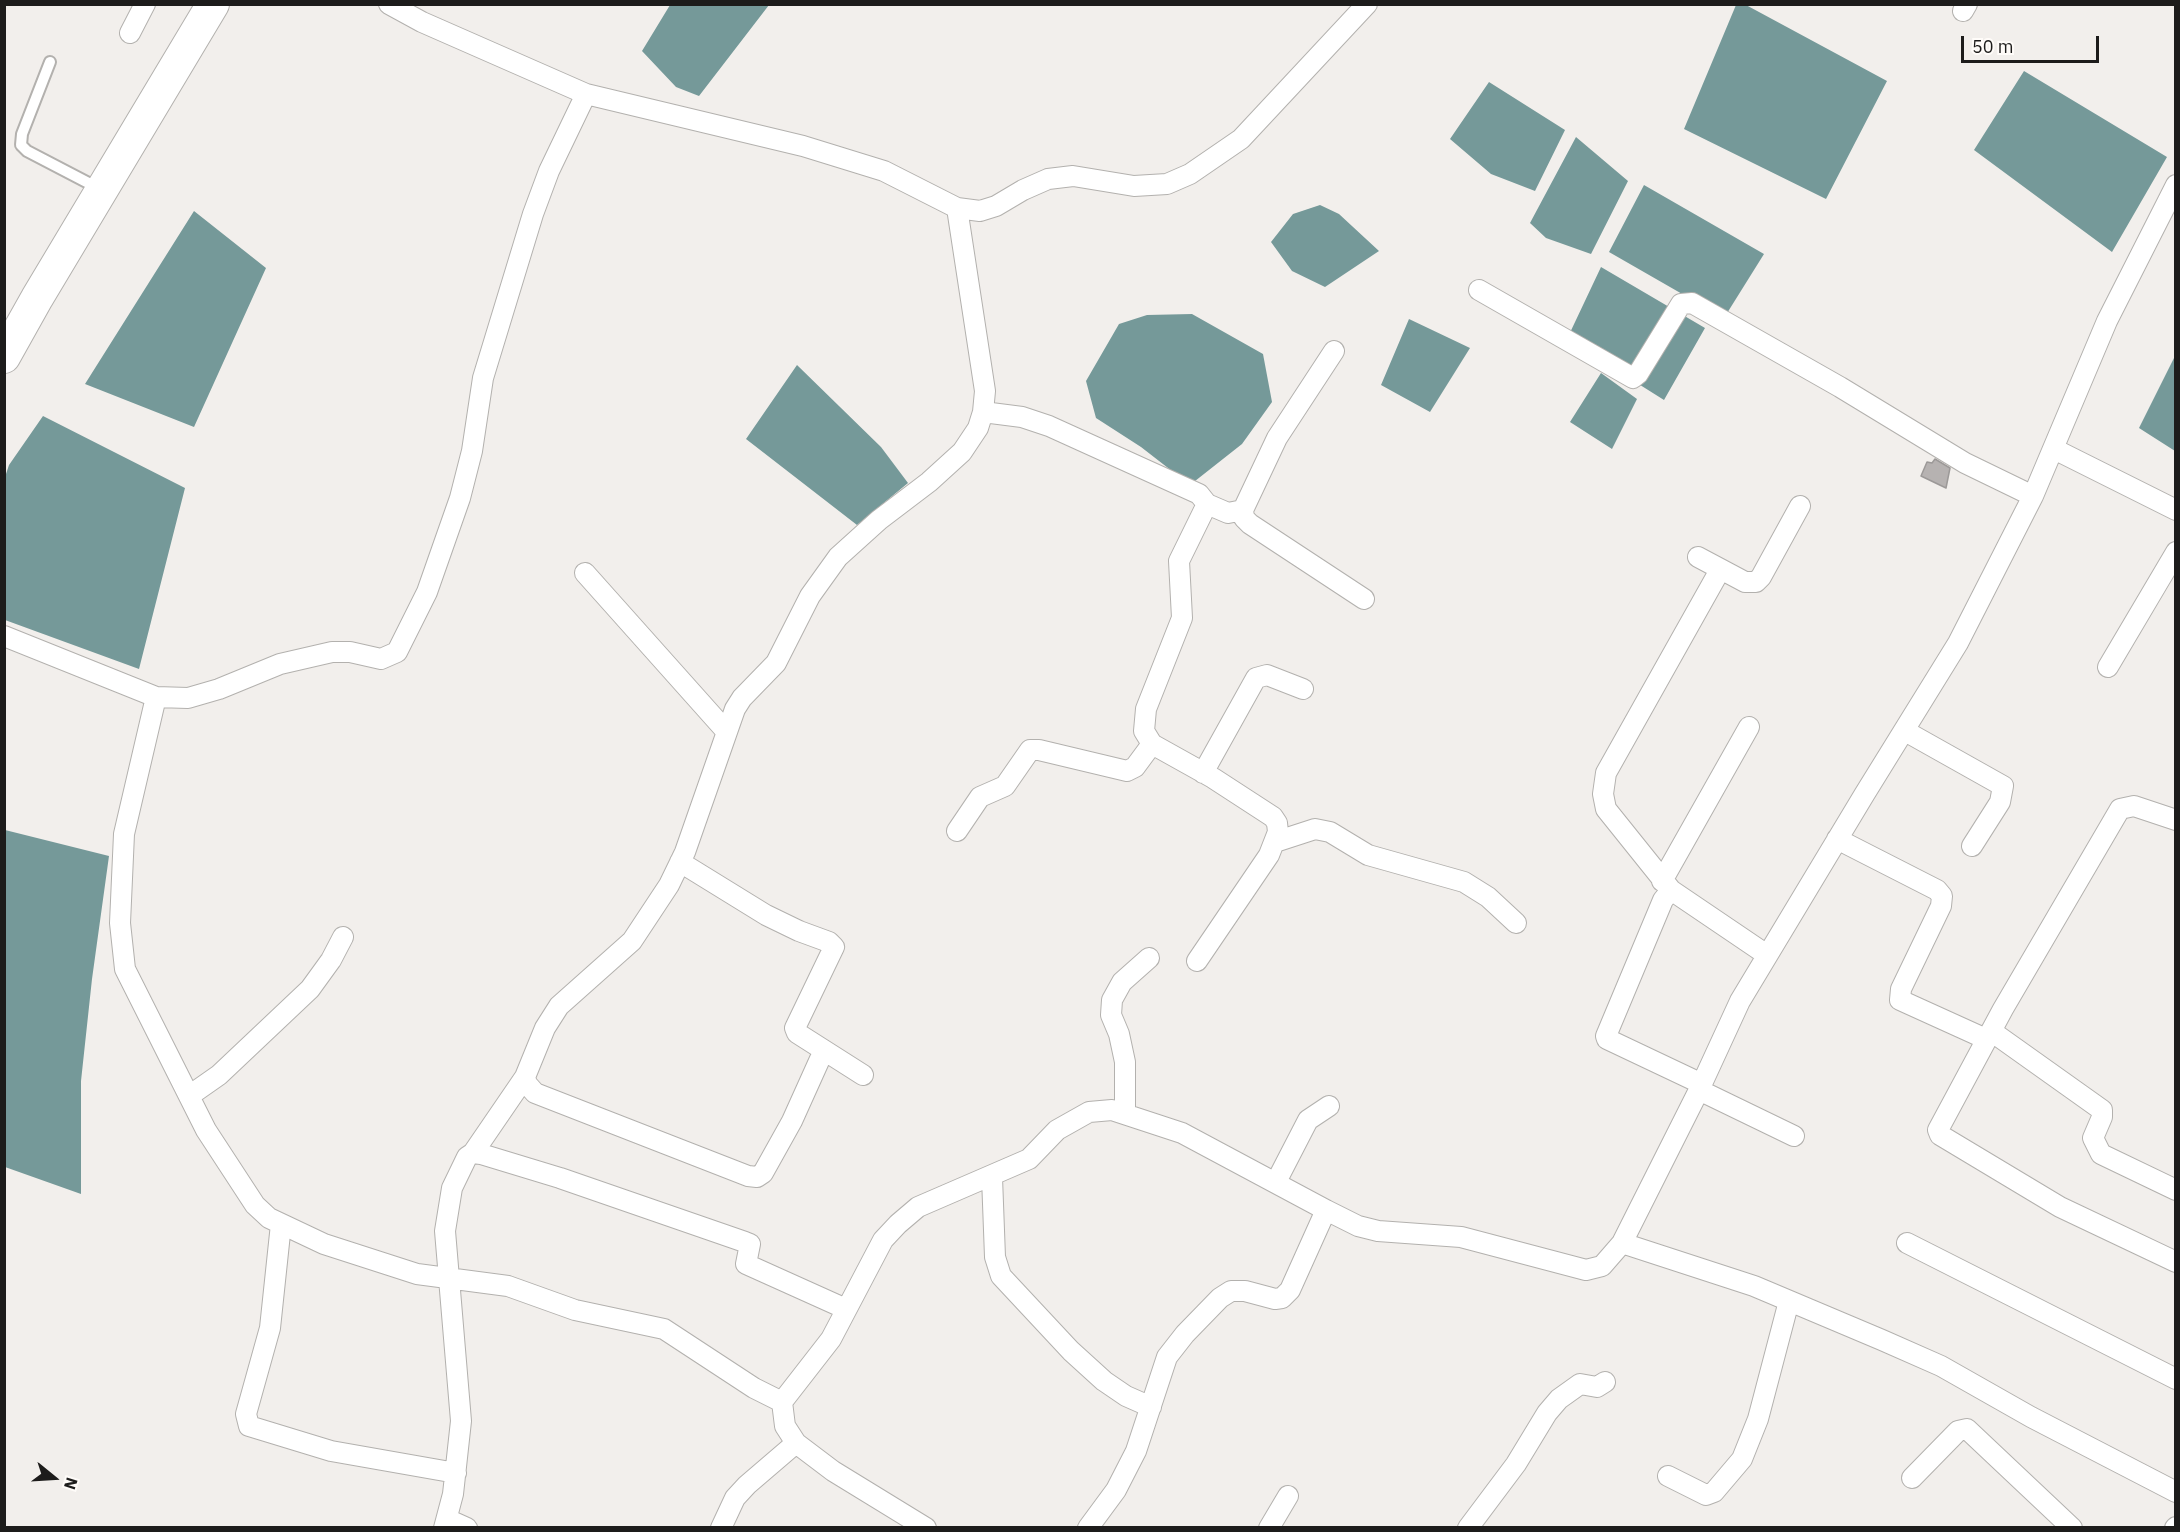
<!DOCTYPE html>
<style>
body{margin:0}
#map{position:relative;width:2180px;height:1532px;overflow:hidden;background:#f2efec;font-family:"IBM Plex Sans",sans-serif}
canvas{display:block}
.frame{position:absolute;inset:0;border:6px solid #1d1c1b;pointer-events:none}
.north{position:absolute;left:24px;top:1448px;width:60px;height:60px;-webkit-text-stroke:4px #fffcf9;paint-order:stroke;rotate:108deg;font-size:16px;font-weight:700;line-height:24px;text-align:center;color:#1d1c1b}
.north::after{content:'';display:block;margin:auto;width:21px;height:27px;background:#1d1c1b;clip-path:polygon(50% 0,100% 100%,50% 72%,0 100%)}
.scale{position:absolute;left:1961px;top:36px;width:138px;height:27px;box-sizing:border-box;border:3px solid #1d1c1b;border-top:0;padding-left:8px;font-size:18px;line-height:21px;white-space:nowrap;color:#1d1c1b;-webkit-text-stroke:4px #fffcf9;paint-order:stroke}
</style>
<div id="map">
<canvas width="2180" height="1532"></canvas>
<div class="frame"></div>
<div class="north">N</div>
<div class="scale">50 m</div>
</div>
<script>
const c = document.querySelector('canvas').getContext('2d');
c.lineJoin = 'round';
function paint(path, color) {
  c.fillStyle = color;
  c.fill(path, 'evenodd');
}
function toPath(rows) {
  const path = new Path2D();
  for (const r of rows) {
    path.moveTo(r[0], r[1]);
    for (let i = 2; i < r.length; i += 2) path.lineTo(r[i], r[i + 1]);
  }
  return path;
}
function trace(path, color, width, dash) {
  c.strokeStyle = color;
  c.lineWidth = width;
  c.lineCap = dash ? 'butt' : 'round';
  c.setLineDash(dash || []);
  c.stroke(path);
}
const water = toPath([
 [670,5,670,4,769,5,699,96,676,87,642,51],
 [1736,5,1746,5,1887,81,1826,199,1684,129],
 [2024,71,2167,157,2112,252,1974,150],
 [1489,82,1565,130,1535,191,1491,174,1450,139],
 [1576,137,1628,181,1591,254,1546,238,1530,223],
 [1644,185,1764,254,1724,318,1609,252],
 [1320,205,1339,214,1379,251,1325,287,1292,271,1271,242,1293,214],
 [194,211,266,268,194,427,85,384],
 [1601,267,1705,328,1664,400,1567,339],
 [1192,314,1263,354,1272,402,1242,444,1190,485,1141,447,1096,418,1086,381,1119,324,1147,315],
 [1409,319,1470,348,1430,412,1381,385],
 [2175,356,2175,451,2139,428],
 [797,365,881,447,908,483,857,525,746,439],
 [1601,373,1637,399,1612,449,1570,422],
 [43,416,185,488,139,669,5,620,5,477,9,465],
 [5,830,109,856,92,979,81,1081,81,1194,5,1167]
]);
const building = toPath([
 [1935,459,1950,468,1946,488,1921,476,1927,462,1932,463,1935,459]
]);
const lane = toPath([
 [50,62,22,134,21,145,27,151,100,189]
]);
const street = toPath([
 [389,4,422,22,586,94,803,146,884,171,957,208,980,211,996,206,1023,190,1048,179,1073,176,1134,186,1167,184,1190,174,1241,139,1367,4],
 [1963,11,1967,4],
 [130,33,145,4],
 [1479,290,1633,378,1638,374,1681,304,1692,303,1840,387,1965,463,2033,496],
 [983,412,1022,417,1049,426,1199,494,1207,504,1179,561,1182,618,1146,709,1144,731,1152,744,1213,778,1273,817,1277,823,1278,832,1269,855,1197,961],
 [2054,449,2176,510],
 [1207,504,1228,513,1243,510,1277,438,1334,351],
 [1243,510,1244,518,1250,524,1364,599],
 [1698,557,1745,582,1756,582,1761,577,1800,506],
 [585,573,726,731],
 [4,636,156,697,188,698,219,689,280,664,332,652,350,652,381,659,397,652,427,592,460,498,472,451,483,378,533,214,549,171,586,94],
 [2108,667,2176,552],
 [156,697,124,834,120,923,125,969,206,1130,255,1205,269,1218,324,1244,417,1274,508,1286,575,1310,664,1329,754,1388,782,1402,831,1339,883,1240,898,1224,918,1207,1029,1159,1057,1130,1089,1112,1112,1110,1182,1133,1326,1210],
 [1905,731,2003,786,2000,802,1972,846],
 [1203,773,1256,678,1267,675,1303,689],
 [2176,820,2134,806,2120,809,2003,1009,1938,1130,1940,1135,2060,1207,2176,1262],
 [957,831,980,797,1005,786,1030,750,1039,750,1127,771,1135,767,1152,744],
 [1837,839,1937,890,1942,896,1941,906,1901,989,1900,1000,1986,1039],
 [1275,842,1315,829,1330,832,1368,855,1464,882,1488,897,1516,923],
 [680,862,766,915,799,931,829,942,834,947,795,1028,797,1033,863,1075],
 [1662,881,1749,727],
 [1671,890,1606,809,1603,794,1606,773,1720,570],
 [1991,1031,2102,1110,2102,1117,2093,1138,2101,1154,2176,1190],
 [824,1050,792,1121,763,1173,757,1177,748,1176,535,1093,527,1084,525,1077,545,1028,559,1006,632,941,669,885,685,852,735,709,742,698,776,663,810,596,838,557,879,520,929,482,962,452,978,428,983,412,985,391,957,208],
 [1702,1084,1607,1039,1606,1036,1663,900,1671,890,1767,955],
 [1699,1090,1794,1136],
 [189,1096,219,1075,310,989,331,960,343,937],
 [1125,1114,1125,1062,1119,1034,1111,1015,1112,1000,1122,982,1149,958],
 [473,1153,525,1077],
 [992,1177,995,1257,1001,1276,1071,1351,1104,1381,1126,1396,1151,1407],
 [1276,1182,1308,1120,1329,1106],
 [281,1224,270,1328,246,1414,249,1426,331,1451,456,1473],
 [1622,1243,1754,1286,1882,1340,1941,1366,2031,1417,2176,1492],
 [1907,1243,2176,1379],
 [782,1402,785,1426,796,1443,833,1471,926,1528],
 [1668,1476,1706,1495,1714,1492,1742,1459,1758,1419,1789,1301],
 [1912,1478,1958,1431,1967,1429,2072,1528],
 [447,1519,467,1528],
 [444,1528,453,1494,461,1421,445,1231,452,1188,467,1157,473,1153,481,1154,560,1178,745,1242,750,1244,746,1264,846,1309],
 [721,1528,735,1498,747,1485,796,1443],
 [1088,1528,1116,1490,1136,1451,1167,1357,1185,1334,1220,1298,1231,1291,1245,1291,1275,1299,1282,1298,1290,1290,1326,1210,1358,1226,1378,1231,1461,1237,1586,1270,1602,1266,1622,1243,1699,1090,1740,1001,1864,795,1958,643,2033,496,2107,321,2176,185],
 [1269,1528,1288,1496],
 [1468,1528,1516,1464,1547,1413,1559,1399,1580,1384,1597,1387,1605,1382],
 [2175,1528,2176,1527]
]);
const primary = toPath([
 [4,357,37,298,213,4]
]);
paint(water, '#759999');
paint(building, '#b6b2b1');
trace(building, '#9c9998', 1.5);
trace(lane, '#b3b1ae', 14);
trace(street, '#b3b1ae', 22);
trace(primary, '#b3b1ae', 34);
trace(lane, '#fff', 10);
trace(street, '#fff', 20);
trace(primary, '#fff', 32);
</script>
